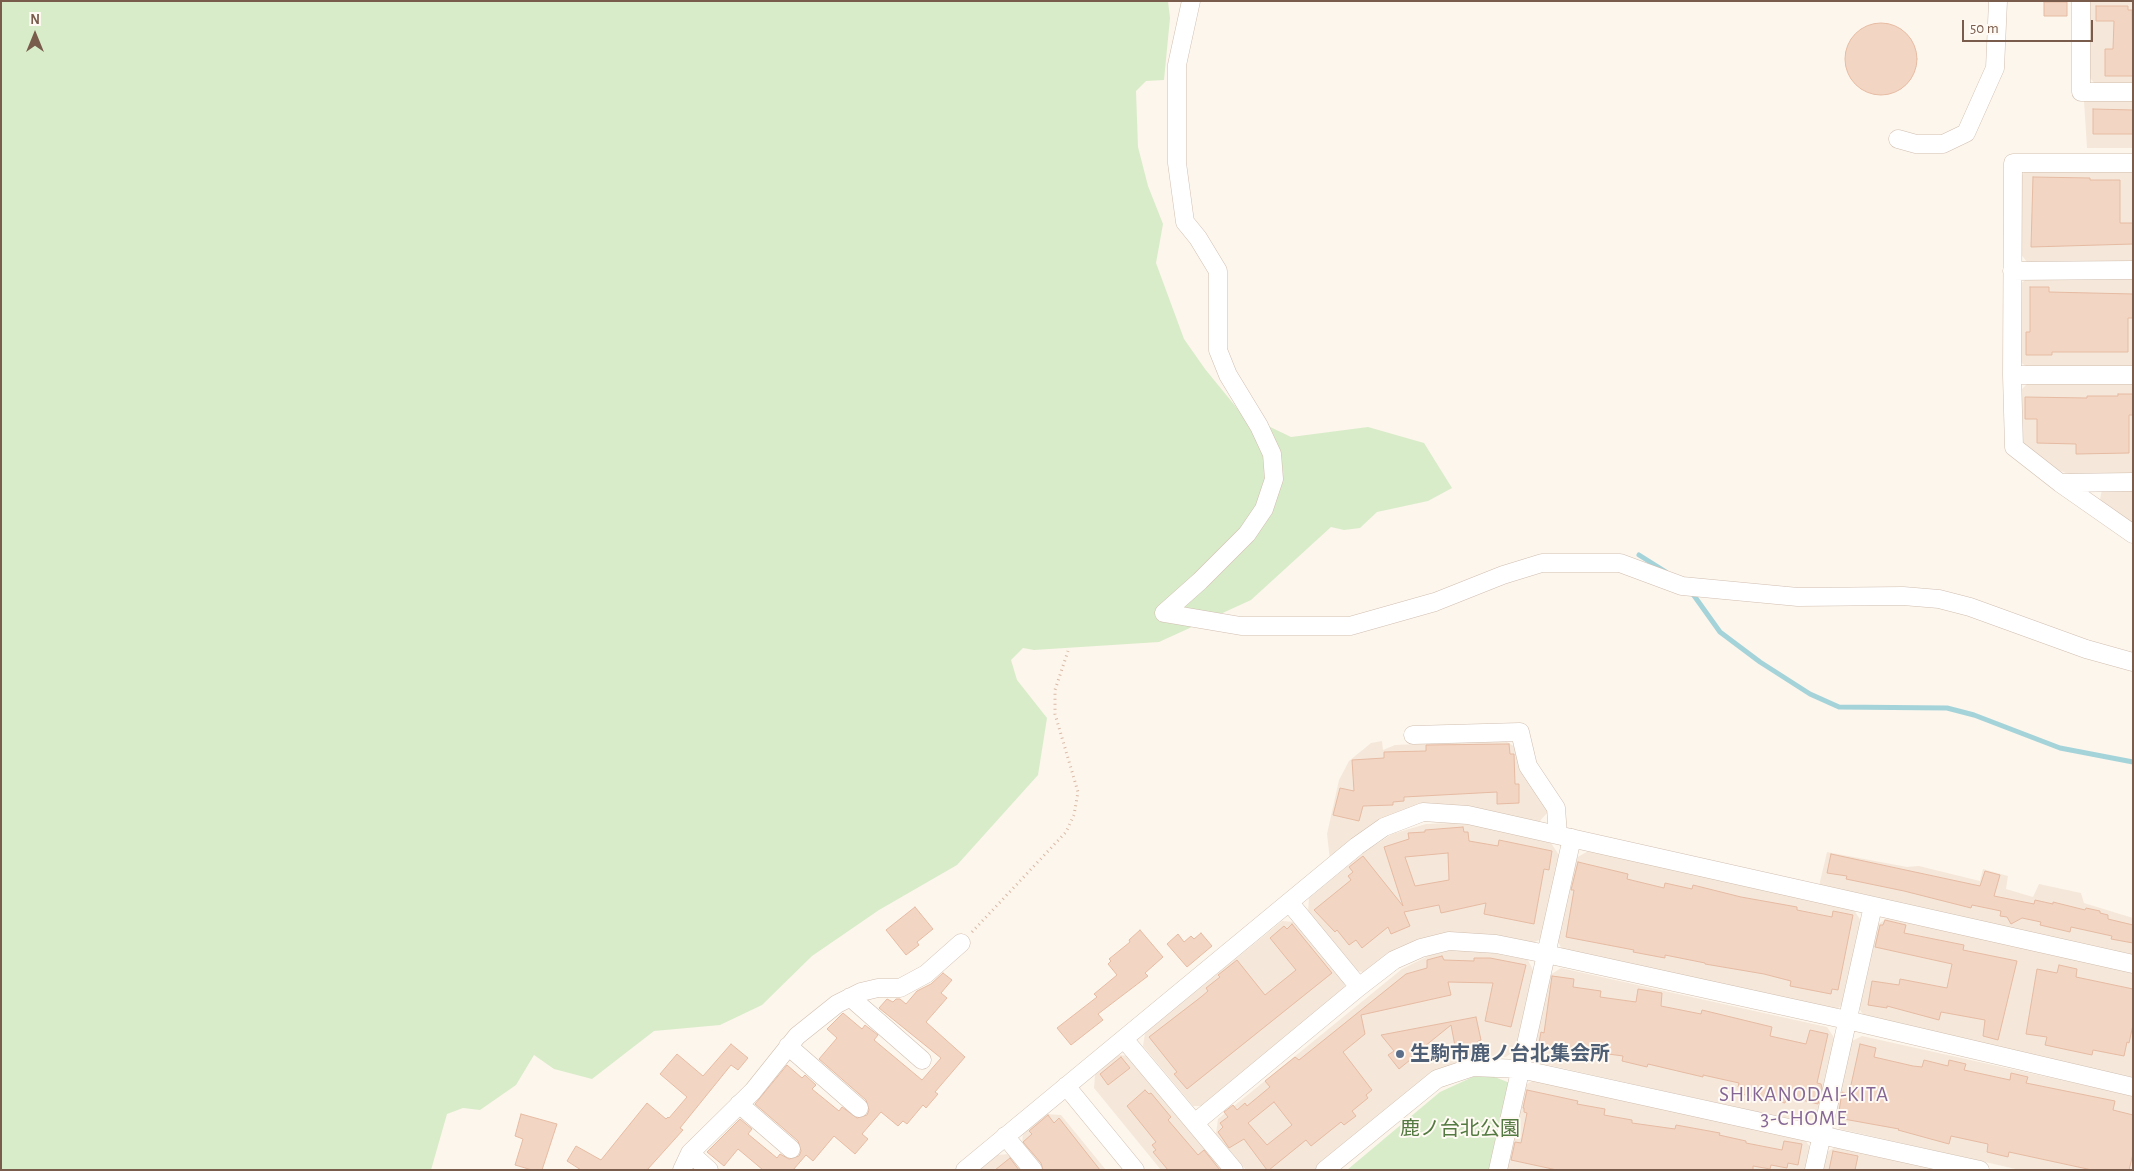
<!DOCTYPE html>
<meta charset="utf-8">
<style>
body{margin:0}
#map{position:relative;width:2134px;height:1171px;overflow:hidden;background:#fdf6ec;font-family:"Alegreya Sans",sans-serif}
canvas{display:block}
.frame{position:absolute;inset:0;border:2px solid #7a5c4d;pointer-events:none}
.north{position:absolute;left:10px;top:10px;width:50px;height:50px;-webkit-text-stroke:4px #fffaf3;paint-order:stroke;rotate:0deg;font-size:14px;font-weight:700;line-height:20px;text-align:center;color:#7a5c4d}
.north::after{content:'';display:block;margin:auto;width:18px;height:22px;background:#7a5c4d;clip-path:polygon(50% 0,100% 100%,50% 72%,0 100%)}
.scale{position:absolute;left:1962px;top:20px;width:131px;height:22px;box-sizing:border-box;border:2px solid #7a5c4d;border-top:0;padding-left:6px;font-size:15px;line-height:18px;white-space:nowrap;color:#7a5c4d;-webkit-text-stroke:4px #fffaf3;paint-order:stroke}
</style>
<div id="map">
<canvas width="2134" height="1171"></canvas>
<div class="frame"></div>
<div class="north">N</div>
<div class="scale">50 m</div>
</div>
<script>
const c = document.querySelector('canvas').getContext('2d');
c.lineJoin = 'round';
function paint(path, color) {
  c.fillStyle = color;
  c.fill(path, 'evenodd');
}
function toPath(rows) {
  const path = new Path2D();
  for (const r of rows) {
    if (r.length === 3) {
      path.moveTo(r[0] + r[2], r[1]);
      path.arc(r[0], r[1], r[2], 0, 2 * Math.PI);
      continue;
    }
    path.moveTo(r[0], r[1]);
    for (let i = 2; i < r.length; i += 2) path.lineTo(r[i], r[i + 1]);
  }
  return path;
}
function trace(path, color, width, dash) {
  c.strokeStyle = color;
  c.lineWidth = width;
  c.lineCap = dash ? 'butt' : 'round';
  c.setLineDash(dash || []);
  c.stroke(path);
}
function write(font, color, halo, rows, align = 'center') {
  c.font = font + ' "Alegreya Sans","Noto Sans JP",sans-serif';
  c.lineWidth = 4;
  c.setLineDash([]);
  c.textBaseline = 'middle';
  c.strokeStyle = halo;
  c.fillStyle = color;
  for (const [text, x, y, turn = 0] of rows) {
    c.save();
    c.translate(x, y);
    c.rotate((+turn || 0) * Math.PI / 180);
    c.textAlign = isNaN(turn) ? turn : align;
    if (halo) c.strokeText(text, 0, 0);
    c.fillText(text, 0, 0);
    c.restore();
  }
}
const residential = toPath([
 [2090,1,2133,1,2133,84,2095,84,2089,77],
 [2084,101,2133,101,2133,148,2087,148],
 [2133,171,2133,262,2027,262,2019,252,2020,179,2024,172],
 [2028,278,2133,278,2133,368,2028,368,2019,361,2020,284],
 [2028,383,2133,383,2133,474,2071,475,2058,470,2025,445,2021,438,2020,391],
 [2102,489,2133,489,2133,523,2100,500],
 [1504,740,1515,747,1549,811,1538,823,1439,806,1330,860,1327,834,1339,780,1349,761,1371,743,1382,741,1383,750,1395,745],
 [1450,823,1469,824,1551,843,1559,855,1542,939,1529,944,1472,934,1371,974,1358,971,1308,912,1309,898,1366,851,1392,834,1426,824],
 [1590,850,1854,910,1861,921,1843,1005,1831,1012,1564,953,1557,940,1576,858],
 [1827,852,1907,867,1919,866,1980,881,1983,869,2008,876,2006,889,2033,897,2039,884,2081,893,2084,903,2133,918,2133,957,1819,886],
 [1889,917,2133,973,2133,1079,1865,1018,1859,1008,1877,925],
 [1282,921,1296,922,1345,982,1344,996,1209,1106,1193,1106,1143,1046,1145,1033],
 [1452,950,1477,950,1528,960,1534,972,1518,1048,1506,1057,1484,1057,1460,1064,1369,1125,1315,1170,1246,1170,1216,1134,1218,1119,1402,969,1430,955],
 [1561,968,1827,1027,1835,1039,1818,1115,1807,1123,1539,1063,1531,1051,1550,975],
 [1862,1036,2133,1096,2133,1170,2020,1170,1840,1129,1833,1119,1850,1042],
 [1117,1055,1131,1056,1225,1170,1161,1170,1094,1088,1095,1075],
 [1536,1079,1803,1138,1812,1149,1807,1170,1509,1170,1506,1166,1523,1086],
 [1046,1114,1061,1115,1106,1170,1043,1170,1022,1145,1023,1131],
 [1838,1146,1945,1170,1822,1170,1826,1152],
 [1010,1154,1023,1170,978,1170,996,1155]
]);
const green = toPath([
 [1,1,1168,1,1170,18,1164,80,1146,81,1136,91,1138,147,1148,186,1163,224,1156,263,1184,339,1205,369,1241,413,1291,437,1368,427,1424,443,1452,488,1428,501,1377,512,1360,528,1344,530,1331,527,1251,600,1159,642,1034,650,1023,648,1011,660,1017,680,1047,718,1038,775,957,865,879,910,812,956,762,1005,720,1025,654,1031,592,1079,554,1069,534,1055,516,1085,480,1110,463,1108,447,1114,431,1170,1,1170],
 [1477,1075,1492,1076,1510,1083,1493,1170,1347,1170,1440,1092]
]);
const stream = toPath([
 [1639,555,1666,572],
 [1690,590,1720,632,1760,662,1810,694,1839,707,1947,708,1974,715,2060,748,2133,762]
]);
const building = toPath([
 [2044,2,2067,2,2067,16,2044,16,2044,2],
 [2096,6,2128,6,2128,10,2132,10,2133,76,2105,76,2105,49,2113,49,2114,21,2096,21,2096,6],
 [1881,59,36],
 [2093,109,2133,110,2133,134,2093,134,2093,109],
 [2033,177,2090,178,2090,180,2120,180,2120,223,2133,223,2133,244,2031,247,2033,177],
 [2030,287,2049,287,2049,292,2133,294,2133,318,2128,318,2128,352,2052,352,2052,355,2026,355,2026,332,2030,332,2030,287],
 [2118,394,2133,394,2133,415,2129,415,2129,453,2076,454,2076,444,2037,443,2037,419,2025,419,2025,397,2087,398,2087,396,2118,396,2118,394],
 [1509,744,1510,754,1514,754,1515,784,1519,784,1519,803,1497,804,1497,792,1404,797,1404,801,1393,802,1393,805,1363,806,1359,821,1333,815,1340,788,1354,791,1352,760,1384,758,1384,752,1426,751,1426,745,1509,744],
 [1463,827,1464,832,1468,832,1469,841,1498,846,1499,840,1552,851,1549,870,1544,869,1534,924,1484,914,1486,903,1441,913,1439,905,1404,912,1410,926,1391,934,1388,927,1362,948,1356,940,1349,945,1337,930,1335,932,1314,910,1351,880,1348,876,1353,872,1349,867,1363,856,1403,906,1384,847,1409,839,1408,833,1425,832,1425,830,1463,827],
 [1448,853,1449,880,1415,886,1405,857,1448,853],
 [1831,854,1980,886,1985,871,2000,875,1994,896,2034,904,2035,900,2053,904,2053,902,2085,910,2086,908,2100,911,2100,913,2108,915,2108,919,2133,925,2133,943,2111,939,2112,936,2071,927,2070,932,2040,925,2041,922,2022,918,2011,924,2007,917,2000,916,2001,911,1972,905,1971,908,1904,891,1846,879,1847,876,1827,873,1831,854],
 [1578,862,1628,874,1627,879,1664,888,1665,883,1692,889,1693,885,1741,897,1797,907,1797,910,1832,917,1833,911,1853,915,1838,990,1832,989,1831,994,1790,986,1791,981,1764,974,1705,964,1705,963,1665,955,1665,958,1633,952,1634,950,1566,937,1574,890,1571,890,1578,862],
 [915,907,933,929,917,942,919,945,906,955,886,930,915,907],
 [1885,920,1906,925,1904,933,1964,945,1963,950,2017,961,1998,1040,1983,1036,1985,1020,1941,1012,1939,1020,1887,1006,1887,1008,1868,1005,1872,981,1899,985,1900,979,1947,988,1952,964,1875,947,1880,925,1883,925,1885,920],
 [1292,924,1332,973,1187,1089,1174,1074,1177,1072,1149,1037,1201,997,1208,991,1206,988,1220,977,1218,975,1237,960,1265,995,1296,970,1270,938,1284,926,1287,929,1292,924],
 [1140,930,1163,957,1145,973,1148,976,1098,1014,1103,1020,1071,1045,1057,1028,1097,997,1094,994,1117,975,1108,964,1111,961,1109,959,1130,942,1129,940,1140,930],
 [1201,933,1212,946,1187,967,1167,944,1178,934,1184,942,1191,936,1194,939,1201,933],
 [1442,956,1444,960,1474,961,1474,958,1490,958,1526,965,1511,1027,1485,1021,1493,983,1448,982,1451,995,1361,1015,1365,1034,1343,1052,1372,1090,1366,1095,1368,1098,1352,1111,1356,1116,1344,1125,1341,1122,1311,1146,1306,1140,1269,1170,1267,1170,1244,1139,1229,1148,1218,1132,1223,1127,1220,1123,1228,1117,1224,1112,1233,1105,1237,1110,1245,1103,1247,1106,1270,1087,1265,1081,1295,1057,1299,1060,1406,974,1427,968,1427,960,1442,956],
 [1274,1102,1292,1125,1267,1145,1248,1123,1274,1102],
 [2059,965,2077,969,2076,977,2133,989,2133,1025,2129,1043,2127,1042,2124,1056,2093,1050,2092,1055,2045,1045,2047,1037,2026,1034,2037,969,2057,973,2059,965],
 [943,973,952,980,941,993,947,998,926,1022,965,1057,935,1092,938,1094,926,1108,923,1105,907,1124,903,1121,898,1126,881,1112,862,1134,868,1139,855,1154,834,1136,813,1161,806,1155,793,1170,763,1170,738,1149,724,1166,707,1152,740,1119,752,1129,748,1134,777,1158,780,1154,789,1159,799,1156,801,1151,798,1141,755,1104,787,1065,802,1078,805,1075,816,1085,812,1089,839,1111,842,1107,857,1118,867,1115,869,1110,866,1100,819,1059,837,1038,827,1029,843,1013,862,1029,865,1025,878,1035,874,1040,922,1080,941,1058,879,1008,887,999,893,1002,896,999,900,999,906,1004,917,991,931,984,943,973],
 [1552,976,1574,979,1573,987,1601,991,1600,997,1636,1002,1638,989,1662,993,1661,1006,1701,1014,1702,1010,1772,1027,1770,1036,1806,1044,1810,1030,1828,1034,1817,1083,1821,1084,1822,1088,1818,1104,1786,1096,1785,1103,1741,1094,1742,1088,1738,1087,1739,1083,1703,1075,1703,1077,1648,1064,1647,1067,1622,1061,1623,1056,1586,1051,1586,1055,1538,1048,1541,1032,1544,1033,1552,976],
 [1476,1017,1481,1040,1478,1041,1481,1053,1467,1055,1464,1044,1455,1046,1451,1025,1409,1059,1410,1060,1399,1069,1388,1055,1394,1051,1381,1035,1476,1017],
 [731,1044,748,1058,738,1070,731,1065,680,1128,683,1130,647,1170,581,1170,567,1161,576,1146,601,1160,647,1103,666,1119,668,1117,669,1118,687,1097,660,1074,677,1054,703,1076,731,1044],
 [1860,1044,1876,1048,1874,1057,1913,1066,1922,1067,1924,1060,1948,1066,1949,1060,1966,1064,1964,1070,2010,1080,2011,1073,2028,1077,2026,1083,2115,1101,2113,1110,2133,1115,2133,1154,2129,1170,2092,1170,2009,1152,2008,1157,1987,1152,1988,1144,1951,1136,1949,1144,1898,1130,1899,1129,1838,1118,1842,1092,1849,1094,1860,1044],
 [1121,1057,1130,1068,1108,1085,1100,1074,1121,1057],
 [1145,1090,1149,1094,1151,1093,1171,1117,1168,1120,1198,1155,1204,1150,1220,1170,1168,1170,1153,1152,1156,1150,1152,1145,1156,1142,1127,1106,1145,1090],
 [1527,1090,1578,1101,1577,1104,1605,1109,1604,1115,1632,1120,1632,1123,1675,1129,1676,1125,1720,1133,1719,1135,1746,1141,1746,1143,1782,1150,1784,1141,1802,1144,1798,1165,1788,1163,1787,1168,1771,1165,1770,1169,1753,1166,1753,1170,1557,1170,1511,1160,1515,1142,1521,1143,1527,1113,1524,1112,1524,1108,1523,1108,1527,1090],
 [521,1114,557,1124,542,1170,532,1170,515,1165,523,1139,515,1136,521,1114],
 [1048,1115,1054,1123,1059,1118,1100,1170,1043,1170,1041,1163,1023,1142,1032,1134,1029,1131,1048,1115],
 [1833,1151,1858,1156,1855,1170,1829,1170,1833,1151],
 [1010,1158,1019,1170,995,1170,1010,1158]
]);
const path = toPath([
 [972,932,1066,832,1074,815,1078,792,1055,714,1055,690,1068,651]
]);
const minor = toPath([
 [2081,1,2081,92,2133,92],
 [1898,139,1916,144,1943,144,1966,133,1995,68,1998,1],
 [2133,163,2013,163,2012,375,2014,447,2060,483,2133,534],
 [2012,271,2133,270],
 [2012,375,2133,375],
 [2060,483,2133,482],
 [1164,613,1241,626,1350,626,1435,602,1503,575,1542,563,1620,563,1682,586,1798,597,1903,596,1939,599,1970,607,2086,649,2133,662],
 [1164,613,1200,581,1247,534,1264,509,1274,479,1272,454,1259,426,1228,375,1218,350,1218,271,1198,238,1185,222,1177,163,1177,65,1191,1],
 [1413,735,1520,732,1528,766,1556,808,1558,835],
 [1289,902,1359,987],
 [850,997,922,1060],
 [1124,1039,1234,1170],
 [788,1046,859,1108],
 [1066,1086,1135,1170],
 [739,1104,791,1149],
 [1196,1122,1359,987,1394,960,1421,948,1449,941,1496,944,1546,954,1847,1020,2133,1087],
 [1005,1136,1033,1170],
 [690,1153,709,1170],
 [682,1170,690,1153,753,1091,797,1036,837,1004,861,992,878,988,900,988,926,974,961,943],
 [965,1170,1357,846,1384,827,1423,812,1468,815,2133,964],
 [1325,1170,1437,1079,1473,1067,1520,1069,1980,1170],
 [1498,1170,1572,838],
 [1814,1170,1873,906]
]);
const markers = [
 [1400,1054,5,"#5c6f8a"]
];
const serviceNames = [
 ["生駒市鹿ノ台北集会所",1410,1054]
];
const parkNames = [
 ["鹿ノ台北公園",1460,1129]
];
const neighbourhoodNames = [
 ["SHIKANODAI-KITA",1804,1095],
 ["3-CHOME",1804,1119]
];
paint(residential, '#f5e8da');
paint(green, '#d8ecc9');
trace(stream, '#a5d3da', 5);
paint(building, '#f3d5c3');
trace(building, '#e6bba3', 1);
trace(minor, '#d1beb0', 19);
trace(path, '#d9b8a5', 3, [1, 4]);
trace(minor, '#fff', 18);
for (const [x, y, r, color] of markers) {
  const dot = new Path2D();
  dot.arc(x, y, r, 0, 2 * Math.PI);
  c.fillStyle = color;
  c.fill(dot);
  trace(dot, '#fffaf3', 2);
}
write('bold 20px', '#4e5e75', '#fffaf3', serviceNames, 'left');
write('20px', '#537a41', '#fffaf3', parkNames);
c.letterSpacing = '1px';
write('21px', '#846695', '#fffaf3', neighbourhoodNames);
c.letterSpacing = '0px';
</script>
